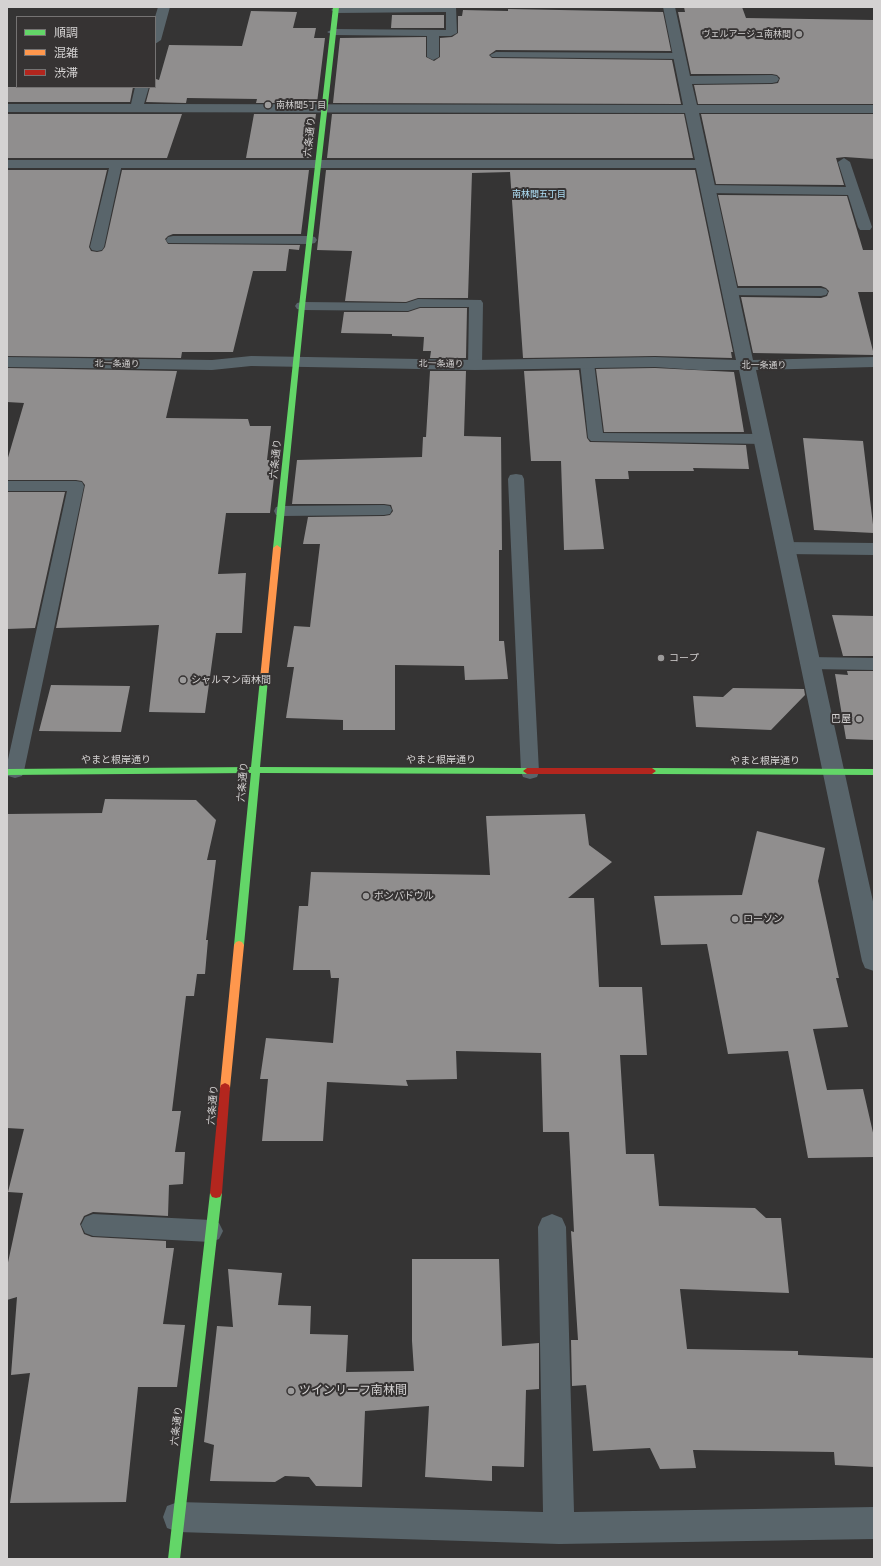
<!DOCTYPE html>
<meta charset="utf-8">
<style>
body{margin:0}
#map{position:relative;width:881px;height:1566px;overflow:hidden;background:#353434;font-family:"Open Sans","Noto Sans JP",sans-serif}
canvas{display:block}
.frame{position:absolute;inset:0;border:8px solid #d4d2d2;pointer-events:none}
.legend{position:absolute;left:16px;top:16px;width:140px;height:72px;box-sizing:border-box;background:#363333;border:1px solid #757373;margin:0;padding:5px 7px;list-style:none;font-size:12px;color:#d4d2d2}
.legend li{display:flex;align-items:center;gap:8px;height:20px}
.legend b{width:20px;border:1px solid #757373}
</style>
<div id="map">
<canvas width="881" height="1566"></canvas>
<div class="frame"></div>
<ul class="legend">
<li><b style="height:5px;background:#63d668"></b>順調</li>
<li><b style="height:5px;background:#ff974d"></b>混雑</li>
<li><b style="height:5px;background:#b3261e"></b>渋滞</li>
</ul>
</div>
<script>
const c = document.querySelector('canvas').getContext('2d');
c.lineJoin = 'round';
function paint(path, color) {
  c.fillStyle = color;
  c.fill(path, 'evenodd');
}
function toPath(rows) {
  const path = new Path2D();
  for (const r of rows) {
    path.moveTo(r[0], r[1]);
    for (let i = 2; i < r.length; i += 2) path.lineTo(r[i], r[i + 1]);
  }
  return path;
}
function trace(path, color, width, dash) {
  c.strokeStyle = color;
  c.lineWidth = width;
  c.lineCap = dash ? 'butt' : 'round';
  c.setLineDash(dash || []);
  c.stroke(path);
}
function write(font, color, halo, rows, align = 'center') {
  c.font = font + ' "Open Sans","Noto Sans JP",sans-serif';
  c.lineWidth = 4;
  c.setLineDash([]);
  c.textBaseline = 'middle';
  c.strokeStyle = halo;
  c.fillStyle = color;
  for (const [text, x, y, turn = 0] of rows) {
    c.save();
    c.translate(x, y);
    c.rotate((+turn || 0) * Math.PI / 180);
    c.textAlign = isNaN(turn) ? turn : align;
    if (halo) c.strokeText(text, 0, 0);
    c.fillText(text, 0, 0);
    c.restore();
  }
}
const building = toPath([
 [684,7,742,7,746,18,874,20,874,104,698,104,694,85,772,84,778,83,780,78,777,75,772,74,691,74,678,12,685,12],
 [508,9,663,12,671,51,496,50,489,55,492,58,672,60,681,104,333,103,340,38,426,37,426,57,434,61,440,57,440,38,452,37,458,33,458,16,462,16,463,10,508,11],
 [251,11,297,12,293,28,316,28,314,38,325,38,317,103,256,103,257,99,187,98,186,103,146,102,150,87,155,87,156,79,159,80,169,45,242,46],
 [392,15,444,15,444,28,391,28],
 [7,87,133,87,130,102,7,102],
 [7,114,182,114,167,158,7,158],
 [254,114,316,114,310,158,246,158],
 [332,114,684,114,693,158,327,158],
 [701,114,874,114,874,159,845,157,836,158,844,185,716,184],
 [7,170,107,170,89,247,91,251,97,252,102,251,105,247,122,170,309,170,301,234,173,234,168,236,165,239,168,244,300,245,299,250,289,249,286,271,253,271,233,352,182,352,181,358,7,356],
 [326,170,695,170,733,352,731,352,732,358,655,356,523,358,510,172,472,173,468,298,418,298,406,302,345,301,352,251,317,250],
 [718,195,847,196,863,250,874,250,874,292,858,292,874,355,753,353,741,297,821,298,827,296,829,291,826,288,821,286,738,286],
 [420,308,467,308,466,358,430,358,431,351,423,351,424,337,392,336,392,334,341,333,344,312,408,312],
 [7,368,177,371,166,418,248,419,250,426,271,426,267,460,276,460,270,513,226,513,218,574,246,573,242,633,216,633,205,713,149,712,159,625,56,628,85,485,82,481,76,480,7,480,7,461,24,403,7,402],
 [655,368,734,372,744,432,604,432,596,369],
 [579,370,587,438,590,442,746,445,749,469,693,468,694,471,628,471,629,479,595,479,604,549,564,550,561,461,531,461,524,371],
 [430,371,466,371,464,436,501,437,502,550,499,550,499,641,504,641,508,679,465,680,464,666,395,665,395,730,343,730,343,720,286,718,294,667,287,667,294,626,310,627,320,544,303,544,308,517,384,516,390,515,393,511,391,505,384,504,292,504,297,460,422,457,423,437,426,437],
 [803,438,863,441,874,533,814,530],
 [7,492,65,492,35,628,7,629],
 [832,615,874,616,874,656,843,656],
 [847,671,874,671,874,740,846,739,835,674,848,675],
 [51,685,130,686,121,732,39,731],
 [733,688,804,689,805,695,771,730,696,727,693,696,723,697],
 [105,799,196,800,216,820,207,860,216,860,206,940,208,940,205,974,197,974,194,996,186,996,172,1111,181,1111,175,1152,185,1152,183,1184,169,1185,168,1216,93,1212,84,1216,80,1224,84,1234,92,1237,166,1241,166,1248,174,1248,163,1324,185,1325,177,1387,138,1387,126,1502,10,1503,30,1373,11,1375,17,1297,7,1300,7,1267,23,1193,8,1192,24,1129,7,1128,7,814,102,813],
 [585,814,589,845,612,862,568,898,594,898,599,987,642,987,647,1055,620,1055,626,1154,654,1154,659,1206,755,1208,766,1218,781,1218,789,1293,680,1289,687,1349,798,1351,798,1355,874,1358,874,1467,835,1465,834,1452,693,1450,696,1468,660,1469,650,1448,593,1451,586,1385,572,1386,571,1340,578,1340,571,1231,574,1232,569,1132,543,1132,541,1053,456,1051,457,1079,406,1080,408,1086,327,1082,323,1141,262,1141,268,1079,260,1079,266,1038,333,1043,339,978,331,978,330,970,293,970,299,906,308,906,311,872,490,875,486,816],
 [757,831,825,848,818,881,839,978,836,978,848,1027,813,1029,827,1090,863,1089,874,1137,874,1157,808,1158,788,1051,728,1054,707,944,661,945,654,896,742,895],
 [412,1259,499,1259,502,1346,539,1343,539,1389,526,1390,524,1467,492,1466,492,1481,425,1477,429,1406,365,1411,362,1487,316,1486,309,1477,285,1476,275,1482,210,1481,214,1445,204,1442,217,1326,233,1327,228,1269,282,1273,278,1305,311,1306,310,1334,348,1335,346,1372,414,1371,412,1341]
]);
const lane = toPath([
 [335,7,456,7,457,33,451,36,439,36,439,57,433,60,427,57,427,36,333,35,327,32,333,29,446,30,446,12,336,13,331,10,335,7],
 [496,52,679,53,685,56,679,59,492,57,490,55,496,52],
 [844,158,850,162,872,227,870,230,860,230,858,227,848,195,708,193,702,189,708,185,846,187,838,162,844,158],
 [116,160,122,164,104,247,102,250,97,251,92,250,90,247,110,164,116,160],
 [173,236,310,236,315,237,317,240,315,243,310,244,168,243,166,240,168,237,173,236],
 [730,288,821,288,826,289,828,292,826,295,821,296,725,295,723,292,725,289,730,288],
 [418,299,481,300,483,303,482,365,480,368,475,369,470,368,468,365,469,307,420,307,408,311,302,310,297,309,295,306,297,303,302,302,406,303,418,299],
 [587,359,592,360,594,363,603,433,762,434,767,436,770,439,767,442,762,444,591,441,588,438,580,363,582,360,587,359],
 [516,474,522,475,524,479,539,772,537,777,530,779,523,777,521,772,508,479,510,475,516,474],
 [7,481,76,481,82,482,84,486,24,771,22,776,15,778,8,776,7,764,67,491,7,491,7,481],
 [384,505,390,506,392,510,390,514,384,515,282,516,276,515,274,511,276,507,282,506,384,505],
 [785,542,874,543,874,555,785,554,779,552,777,548,779,544,785,542],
 [809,657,874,658,874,670,809,669,803,667,800,663,803,659,809,657],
 [93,1214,211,1220,219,1223,223,1231,219,1239,211,1242,93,1236,85,1233,81,1225,85,1217,93,1214]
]);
const street = toPath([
 [158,7,170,7,161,40,155,44,155,17,158,7],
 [663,7,675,7,690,76,772,75,777,76,779,79,777,82,772,83,692,84,697,105,874,105,874,113,699,113,753,360,874,357,874,367,756,370,874,906,874,971,865,968,862,961,739,370,699,370,655,367,475,370,251,366,212,370,7,367,7,357,212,360,251,356,475,360,655,357,736,360,696,168,7,168,7,160,695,160,685,113,7,112,7,104,131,104,135,87,149,87,144,104,683,105,663,7],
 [552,1214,562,1218,566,1227,574,1512,874,1507,874,1539,559,1544,178,1532,167,1528,163,1517,167,1506,178,1502,543,1512,538,1227,542,1218,552,1214]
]);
const fast = toPath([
 [333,7,339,7,305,306,281,548,277,551,273,548,299,306,333,7],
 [264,676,268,679,260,767,527,768,531,771,527,774,260,773,244,945,242,948,239,949,236,948,234,945,251,773,7,775,7,769,251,767,260,679,264,676],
 [652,768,874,769,874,775,652,774,648,771,652,768],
 [216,1188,220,1189,222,1193,180,1559,168,1559,210,1193,212,1189,216,1188]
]);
const slow = toPath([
 [277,545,281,548,268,679,264,682,260,679,273,548,277,545],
 [239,941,242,942,244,945,230,1088,229,1091,225,1093,221,1091,220,1088,234,945,236,942,239,941]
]);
const jam = toPath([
 [527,768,652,768,656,771,652,774,527,774,523,771,527,768],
 [225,1083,229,1085,230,1088,222,1193,220,1197,216,1198,212,1197,210,1193,220,1088,221,1085,225,1083]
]);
const markers = [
 [799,34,4,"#9c9b9b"],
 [268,105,4,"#9c9b9b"],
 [661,658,4,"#9c9b9b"],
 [183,680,4,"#9c9b9b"],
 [859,719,4,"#9c9b9b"],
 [366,896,4,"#9c9b9b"],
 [735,919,4,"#9c9b9b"],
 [291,1391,4,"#9c9b9b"]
];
const farPoinames = [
 ["ヴェルアージュ南林間",791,34],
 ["南林間5丁目",276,105,"left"]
];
const farNeighbourhoodnames = [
 ["南林間五丁目",539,194]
];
const farStreetnames = [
 ["北一条通り",117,364,1],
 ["北一条通り",441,364,1],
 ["北一条通り",764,365]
];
const streetNames = [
 ["六条通り",310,137,-84],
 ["六条通り",276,459,-84],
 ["やまと根岸通り",116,760],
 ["やまと根岸通り",441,760],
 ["やまと根岸通り",765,761],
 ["六条通り",243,782,-85],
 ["六条通り",213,1105,-85],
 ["六条通り",177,1426,-83]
];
const poiNames = [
 ["コープ",669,658],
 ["シャルマン南林間",191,680],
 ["巴屋",851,719,"right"],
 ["ポンパドウル",374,896],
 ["ローソン",743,919]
];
const nearPoinames = [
 ["ツインリーフ南林間",299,1391]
];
paint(building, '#908e8e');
paint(lane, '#59656b');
paint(street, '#59656b');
paint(fast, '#63d668');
paint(slow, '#ff974d');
paint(jam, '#b3261e');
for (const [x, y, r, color] of markers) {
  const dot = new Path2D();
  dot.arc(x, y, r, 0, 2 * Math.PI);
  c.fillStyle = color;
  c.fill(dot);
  trace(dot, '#363333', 1.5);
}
write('9px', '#d4d2d2', '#363333', farPoinames, 'right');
write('9px', '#b0e1f8', '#363333', farNeighbourhoodnames);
write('9px', '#d4d2d2', '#363333', farStreetnames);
write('10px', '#d4d2d2', '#363333', streetNames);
write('10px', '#d4d2d2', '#363333', poiNames, 'left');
write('12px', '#d4d2d2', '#363333', nearPoinames, 'left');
</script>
